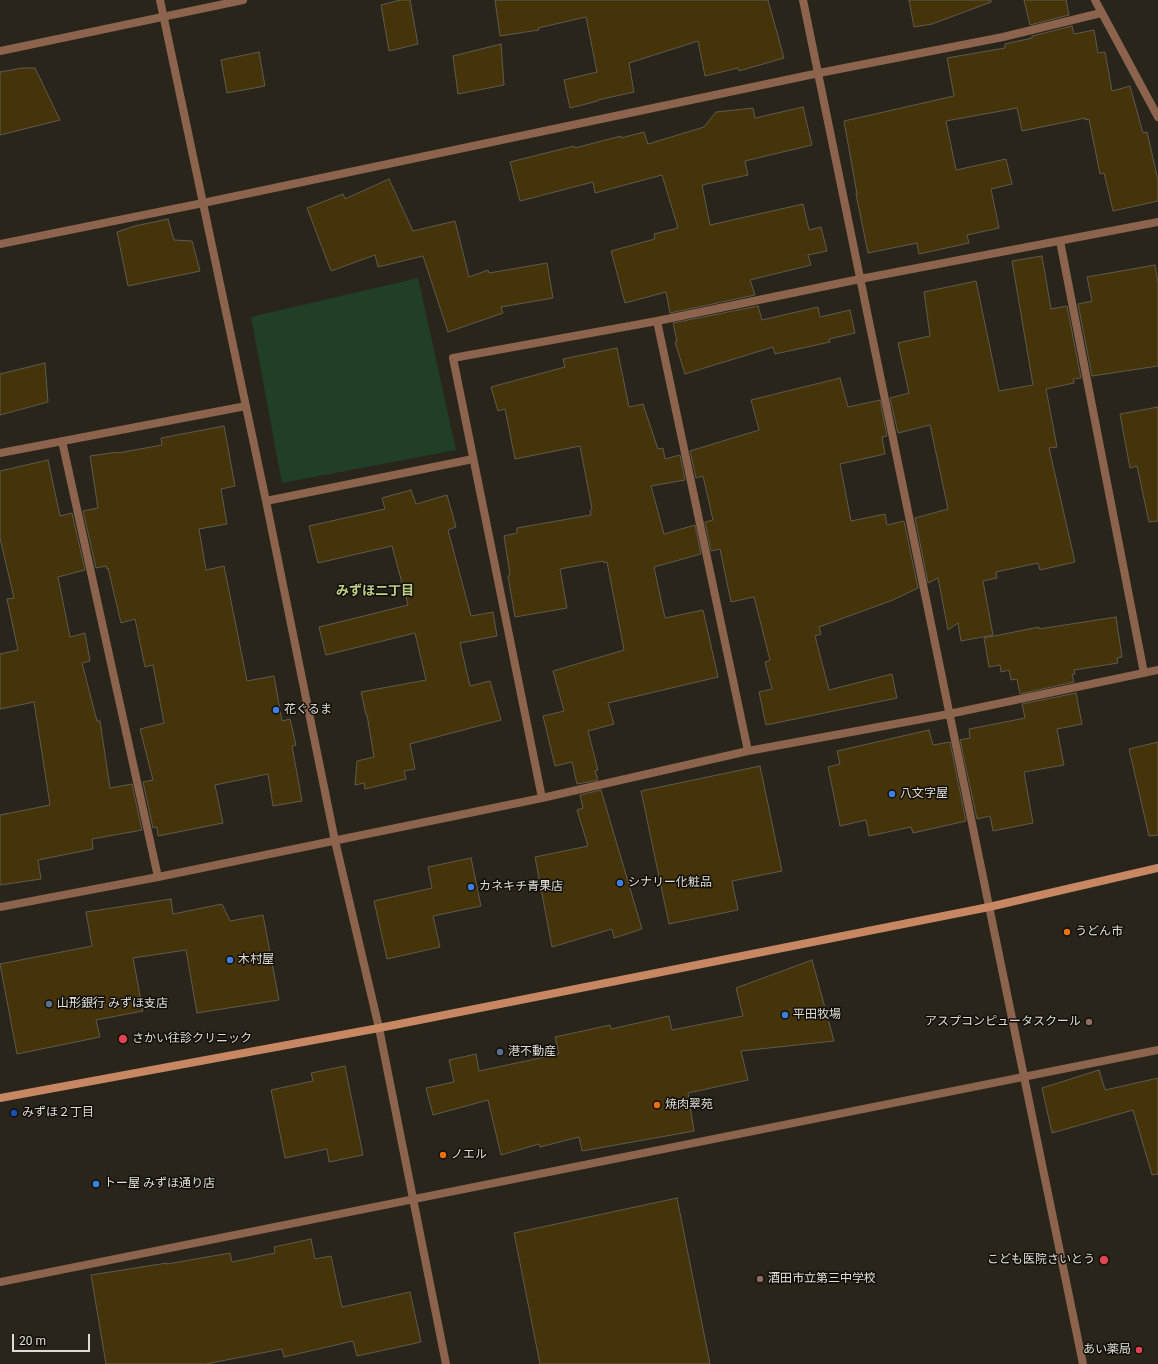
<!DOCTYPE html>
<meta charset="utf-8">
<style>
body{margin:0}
#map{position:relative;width:1158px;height:1364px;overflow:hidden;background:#2a251b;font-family:Roboto,sans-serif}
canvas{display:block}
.scale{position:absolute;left:12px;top:1334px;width:78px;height:18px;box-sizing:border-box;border:2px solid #e0ddd6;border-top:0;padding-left:5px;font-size:12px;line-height:14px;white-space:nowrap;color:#e0ddd6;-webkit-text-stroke:3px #110e0a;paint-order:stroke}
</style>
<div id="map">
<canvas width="1158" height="1364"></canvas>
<div class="scale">20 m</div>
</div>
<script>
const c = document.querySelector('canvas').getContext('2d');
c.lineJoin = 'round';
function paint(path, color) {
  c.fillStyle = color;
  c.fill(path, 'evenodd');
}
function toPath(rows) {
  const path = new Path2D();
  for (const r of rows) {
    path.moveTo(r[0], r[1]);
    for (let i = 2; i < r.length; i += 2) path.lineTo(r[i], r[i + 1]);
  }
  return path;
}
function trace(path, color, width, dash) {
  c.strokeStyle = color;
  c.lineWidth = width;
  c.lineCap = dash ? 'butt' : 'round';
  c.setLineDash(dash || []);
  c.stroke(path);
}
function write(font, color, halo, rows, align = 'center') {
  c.font = font + ' Roboto,"Noto Sans JP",sans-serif';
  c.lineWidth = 3;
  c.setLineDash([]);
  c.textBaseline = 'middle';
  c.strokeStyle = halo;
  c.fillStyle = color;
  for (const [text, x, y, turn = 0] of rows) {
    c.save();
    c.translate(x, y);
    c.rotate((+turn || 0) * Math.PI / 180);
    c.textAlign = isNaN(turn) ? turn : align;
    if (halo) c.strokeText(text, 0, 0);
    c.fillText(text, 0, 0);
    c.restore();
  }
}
const green = toPath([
 [418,278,456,450,282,483,251,317]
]);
const building = toPath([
 [400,0,410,0,418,44,389,51,381,5,400,0],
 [495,0,768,0,784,58,739,71,738,68,705,76,698,41,629,63,634,92,598,100,598,101,570,108,564,80,597,72,586,17,538,28,539,30,500,36,495,0],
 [909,0,991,0,991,2,932,24,914,27,909,0],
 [1024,0,1066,0,1069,15,1030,25,1024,0],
 [1072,26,1074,34,1094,30,1098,53,1105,52,1112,91,1130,86,1143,133,1147,132,1158,180,1158,201,1113,211,1104,173,1100,174,1089,119,1085,120,1085,118,1022,131,1017,108,946,121,956,170,1006,159,1012,184,991,189,999,228,967,235,969,243,919,254,917,243,868,253,856,194,857,194,844,121,954,96,947,58,1005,48,1005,44,1032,38,1032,36,1072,26],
 [501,44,504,85,458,94,453,56,501,44],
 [259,52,265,86,227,93,221,60,259,52],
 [22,68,35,68,60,120,0,135,0,72,22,68],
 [803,107,812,145,745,161,748,175,702,185,710,225,803,204,809,230,821,227,827,251,808,255,811,265,750,280,755,295,670,313,666,292,625,303,611,251,655,239,654,234,678,228,662,175,595,193,593,182,520,201,510,162,574,146,575,148,621,136,621,138,644,132,648,144,704,127,716,112,753,108,755,118,803,107],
 [389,179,413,231,455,221,469,277,488,270,489,273,547,263,553,298,501,307,503,313,448,332,423,256,378,267,375,255,331,271,307,208,343,194,345,199,389,179],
 [168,219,174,240,192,241,200,271,128,286,117,232,135,226,168,219],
 [1042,256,1051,309,1067,306,1081,378,1073,379,1074,383,1046,389,1057,447,1049,448,1075,562,1040,570,1038,563,996,572,997,578,983,581,993,635,961,641,958,623,948,630,938,578,928,583,915,518,948,509,930,425,898,433,890,398,909,393,898,343,930,336,924,292,976,281,999,391,1033,385,1012,261,1042,256],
 [1155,265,1158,283,1158,366,1092,376,1078,304,1092,301,1087,277,1155,265],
 [758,306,762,320,818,307,820,317,850,310,855,333,829,339,830,342,775,354,773,347,685,374,675,342,677,341,673,323,758,306],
 [617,348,629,407,643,404,658,449,663,448,665,459,680,455,685,480,651,486,664,534,695,525,701,554,654,567,665,618,703,610,718,677,608,703,614,724,588,731,598,770,595,771,598,780,577,784,572,762,555,766,543,716,564,711,553,671,624,650,607,562,604,563,603,561,560,569,567,608,515,617,508,576,510,575,504,536,517,533,517,528,591,515,590,510,592,509,580,446,515,459,505,409,498,411,491,387,565,367,563,359,617,348],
 [45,363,48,402,0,415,0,374,45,363],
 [840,378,848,407,880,400,887,436,882,437,885,454,840,464,851,521,885,514,887,525,904,521,918,588,893,600,819,627,821,634,815,636,829,690,892,674,897,698,766,725,759,692,772,689,765,662,770,660,754,597,731,602,720,549,711,551,705,522,713,520,703,476,696,478,690,451,759,430,751,400,840,378],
 [1158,407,1158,521,1149,522,1137,466,1130,468,1120,414,1158,407],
 [224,426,235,486,221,489,227,524,199,529,206,570,224,566,247,681,274,676,282,721,290,719,296,745,292,746,302,801,273,806,268,774,215,785,223,823,158,836,157,827,153,828,143,782,153,780,140,729,164,723,153,665,145,667,135,619,121,623,108,568,107,569,106,566,96,568,83,511,98,508,90,456,118,452,118,453,162,445,161,438,224,426],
 [48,460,60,516,72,513,85,570,58,577,70,637,85,633,90,661,82,663,97,721,100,721,110,788,132,784,142,830,92,839,93,849,38,860,41,879,0,885,0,815,50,805,34,702,0,709,0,654,18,650,7,599,14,598,0,538,0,471,48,460],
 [411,490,416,504,447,495,456,527,448,530,471,616,493,612,497,636,460,643,470,686,490,681,501,720,410,744,415,769,404,771,406,779,365,789,364,783,355,785,357,761,374,757,367,715,366,715,361,692,426,680,415,633,326,655,319,627,408,605,392,546,318,563,309,526,385,509,382,498,411,490],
 [1116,617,1122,657,1117,658,1118,663,1074,670,1075,674,1072,674,1074,682,1020,694,1017,679,1011,680,1009,670,1001,672,1000,665,989,667,984,638,1039,627,1039,629,1116,617],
 [1076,693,1082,724,1057,729,1064,765,1024,772,1033,823,993,831,990,816,977,819,960,740,970,738,969,729,1025,718,1022,704,1076,693],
 [929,730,933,745,950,742,966,821,913,833,911,827,869,836,866,820,840,826,828,767,840,764,837,751,929,730],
 [1158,742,1158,835,1149,836,1129,749,1158,742],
 [760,766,782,871,732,881,738,910,669,924,641,791,760,766],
 [601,790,642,929,614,938,612,929,552,947,535,857,588,846,577,810,583,808,580,795,601,790],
 [471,858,481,906,433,916,440,947,387,959,374,901,432,888,428,867,471,858],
 [171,899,173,914,222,904,230,921,263,915,279,1000,197,1013,186,950,133,958,143,1011,96,1020,100,1037,17,1054,0,964,92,946,86,912,171,899],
 [812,960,834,1041,741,1051,748,1080,688,1093,694,1131,582,1151,579,1137,540,1147,539,1144,501,1155,488,1100,433,1115,426,1088,454,1082,449,1060,476,1054,479,1071,559,1054,555,1037,610,1025,611,1029,669,1016,672,1030,743,1016,736,988,812,960],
 [345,1066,363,1155,329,1162,327,1149,285,1158,271,1090,313,1081,311,1073,345,1066],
 [1099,1070,1105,1090,1158,1078,1158,1174,1152,1175,1133,1110,1052,1133,1042,1088,1099,1070],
 [677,1198,710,1364,540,1364,514,1233,677,1198],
 [311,1239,315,1259,331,1256,342,1307,410,1292,421,1342,357,1356,353,1341,284,1357,282,1349,206,1364,106,1364,91,1275,167,1263,167,1264,230,1253,232,1262,275,1253,274,1247,311,1239]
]);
const street = toPath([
 [160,0,266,501,335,841,379,1028,446,1364],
 [803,0,1083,1364],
 [1095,0,1158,117],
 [0,51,243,0],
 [1060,241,1144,673],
 [0,244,203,203,819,73,1003,37,1101,13],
 [657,321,748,751],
 [62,441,158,877],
 [0,453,246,406],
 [266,501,473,459],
 [542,798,453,358,657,321,860,279,1158,222],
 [0,907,158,877,542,798,748,751,949,714,1158,670],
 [0,1282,1158,1050]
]);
const secondary = toPath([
 [0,1098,379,1028,989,907,1158,868]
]);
const markers = [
 [276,710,4,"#3f7fe0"],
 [892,794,4,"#3f7fe0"],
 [620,883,4,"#3f7fe0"],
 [471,887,4,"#3f7fe0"],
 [1067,932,4,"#e8710a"],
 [230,960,4,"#3f7fe0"],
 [49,1004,4,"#5c6f8a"],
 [785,1015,4,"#3f7fe0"],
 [1089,1022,4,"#8d6e63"],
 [123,1039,5,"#e0444e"],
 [500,1052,4,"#5c6f8a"],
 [657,1105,4,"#e8710a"],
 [14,1113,4,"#1a4fb4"],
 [443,1155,4,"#e8710a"],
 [96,1184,4,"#3f7fe0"],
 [1104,1260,5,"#e0444e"],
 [760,1279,4,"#8d6e63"],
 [1139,1350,4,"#e0444e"]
];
const poiNames = [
 ["花ぐるま",284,710],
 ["八文字屋",900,794],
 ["シナリー化粧品",628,883],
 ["カネキチ青果店",479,887],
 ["うどん市",1075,932],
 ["木村屋",238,960],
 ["山形銀行 みずほ支店",57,1004],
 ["平田牧場",793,1015],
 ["アスプコンピュータスクール",1081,1022,"right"],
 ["さかい往診クリニック",132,1039],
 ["港不動産",508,1052],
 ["焼肉翠苑",665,1105],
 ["みずほ２丁目",22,1113],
 ["ノエル",451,1155],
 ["トー屋 みずほ通り店",104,1184],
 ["こども医院さいとう",1095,1260,"right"],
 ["酒田市立第三中学校",768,1279],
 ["あい薬局",1131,1350,"right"]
];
const neighbourhoodNames = [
 ["みずほ二丁目",375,592]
];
paint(green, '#213f27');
paint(building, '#45340a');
trace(building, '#5f5a4e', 1);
trace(street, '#8c644e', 8);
trace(secondary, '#c68762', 8);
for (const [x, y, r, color] of markers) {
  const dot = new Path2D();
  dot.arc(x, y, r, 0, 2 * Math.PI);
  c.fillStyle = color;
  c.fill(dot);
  trace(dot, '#110e0a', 1.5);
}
write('12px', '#e0ddd6', '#110e0a', poiNames, 'left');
write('bold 13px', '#bed085', '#110e0a', neighbourhoodNames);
</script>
